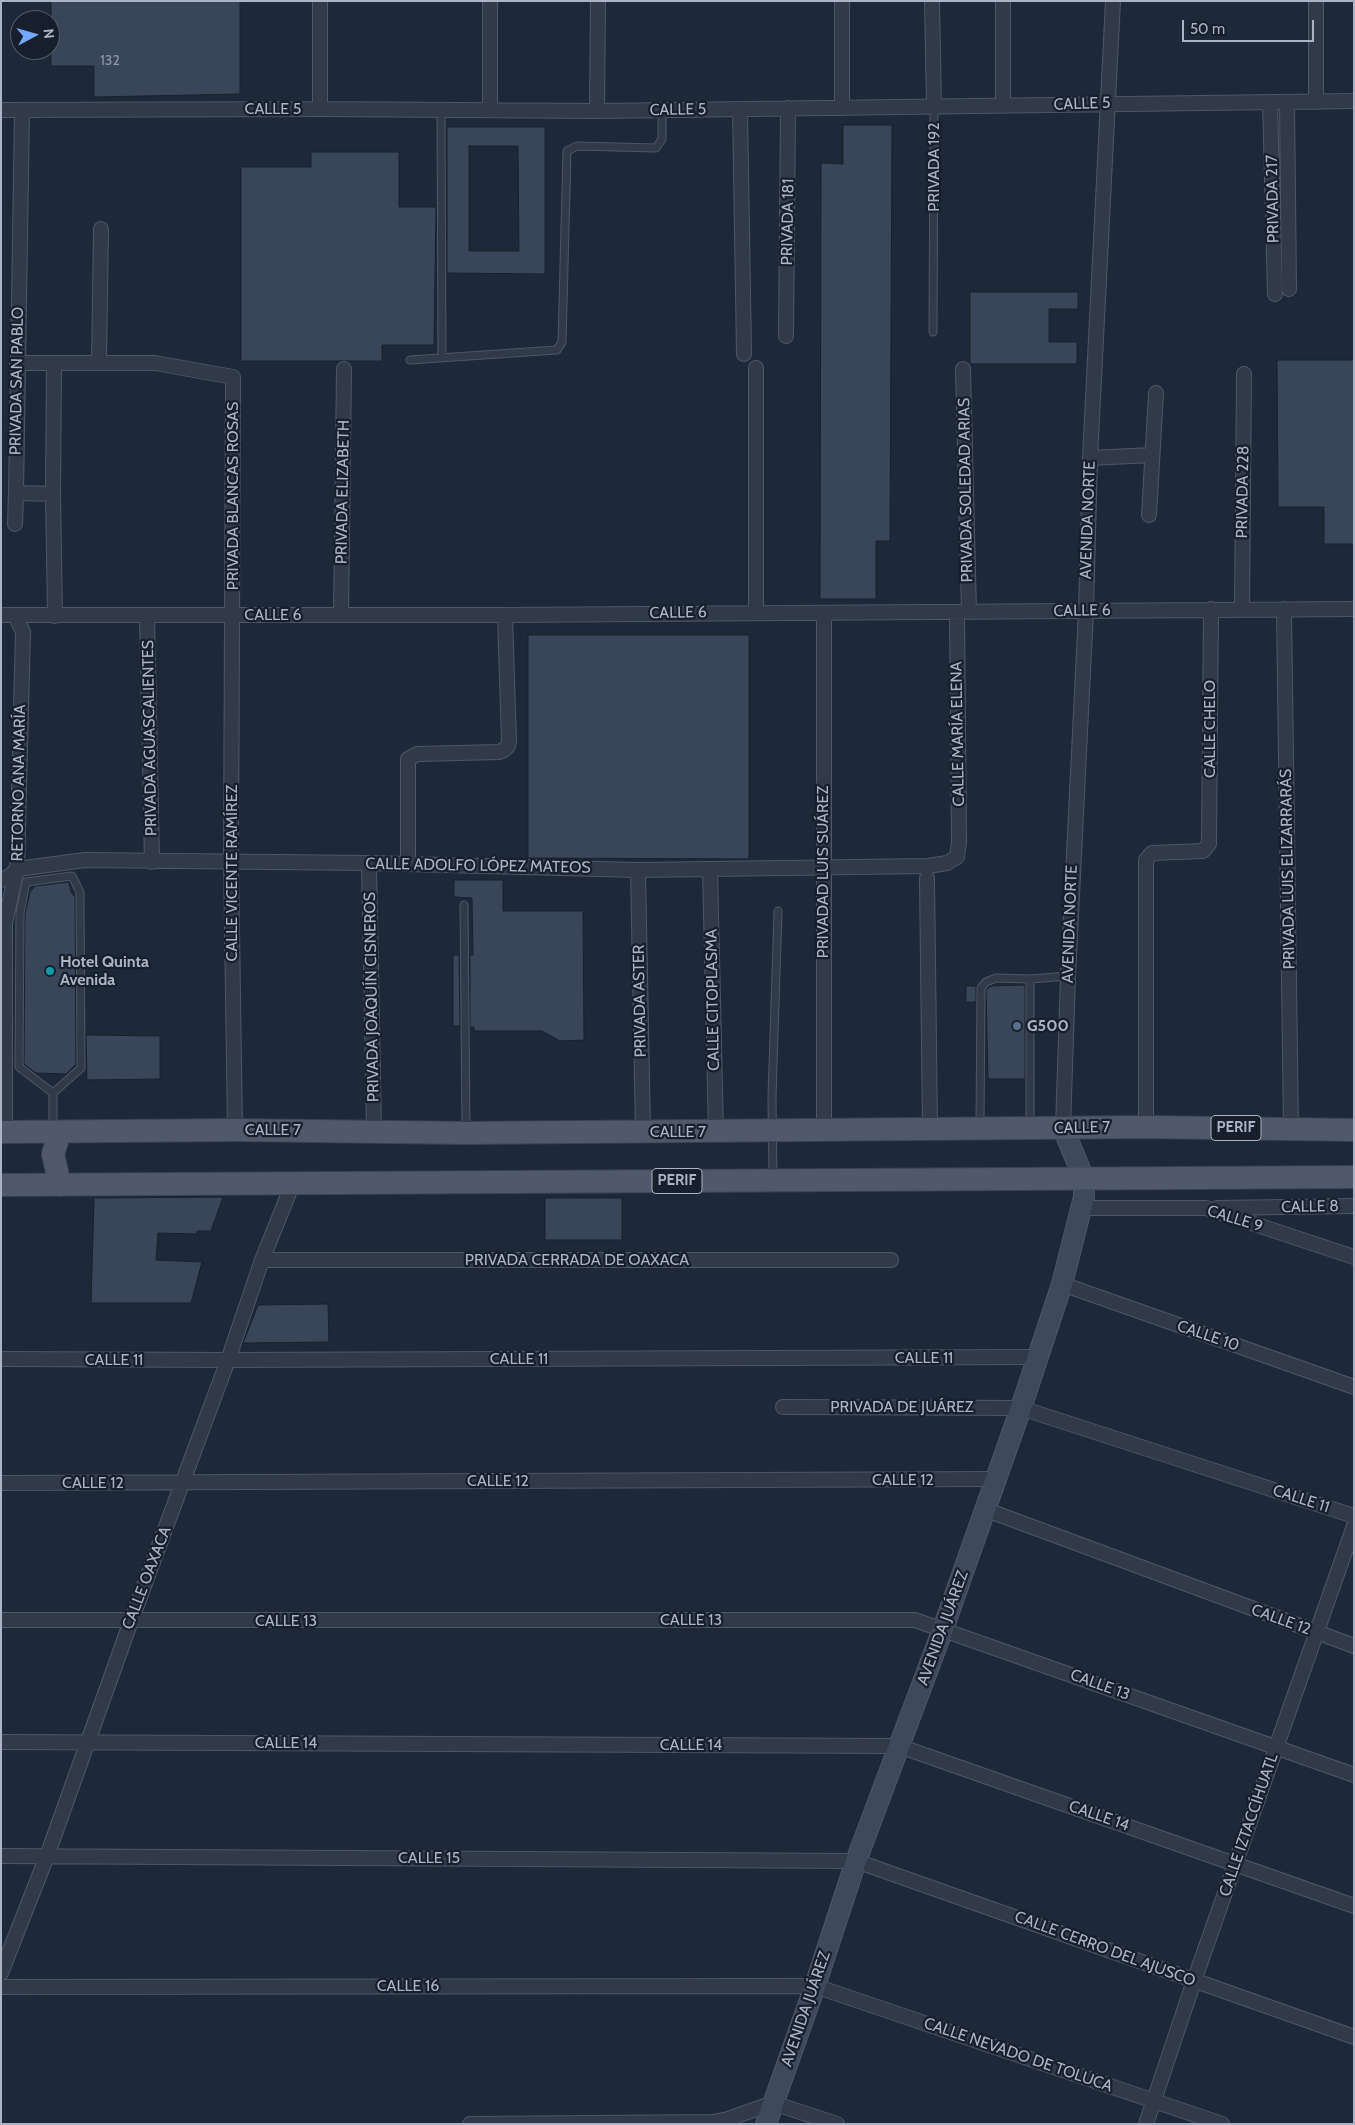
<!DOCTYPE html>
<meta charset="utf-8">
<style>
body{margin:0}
#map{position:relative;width:1355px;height:2125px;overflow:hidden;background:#1d2838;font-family:Cabin,sans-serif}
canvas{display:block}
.frame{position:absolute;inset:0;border:2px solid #abb4c6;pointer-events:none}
.north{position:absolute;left:10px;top:10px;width:50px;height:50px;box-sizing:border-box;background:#171f2c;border:1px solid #525b6a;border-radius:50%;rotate:84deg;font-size:14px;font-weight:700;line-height:20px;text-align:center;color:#abb4c6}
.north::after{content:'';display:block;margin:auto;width:18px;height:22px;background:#76a7ff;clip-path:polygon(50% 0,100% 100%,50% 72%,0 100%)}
.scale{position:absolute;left:1182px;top:20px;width:132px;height:22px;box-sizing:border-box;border:2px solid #abb4c6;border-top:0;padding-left:6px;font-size:15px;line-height:18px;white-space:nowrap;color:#abb4c6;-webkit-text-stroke:4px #171f2c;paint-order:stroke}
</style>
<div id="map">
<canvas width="1355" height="2125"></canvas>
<div class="frame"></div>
<div class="north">N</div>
<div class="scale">50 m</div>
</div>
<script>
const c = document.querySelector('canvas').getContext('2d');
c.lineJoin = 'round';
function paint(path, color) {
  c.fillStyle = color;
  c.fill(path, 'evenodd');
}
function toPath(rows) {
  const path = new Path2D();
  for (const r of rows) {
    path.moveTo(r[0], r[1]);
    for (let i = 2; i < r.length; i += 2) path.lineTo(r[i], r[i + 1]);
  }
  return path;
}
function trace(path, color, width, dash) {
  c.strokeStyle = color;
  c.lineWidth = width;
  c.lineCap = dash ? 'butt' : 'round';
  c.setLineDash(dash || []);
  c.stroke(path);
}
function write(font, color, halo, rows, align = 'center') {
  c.font = font + ' Cabin,sans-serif';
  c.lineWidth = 4.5;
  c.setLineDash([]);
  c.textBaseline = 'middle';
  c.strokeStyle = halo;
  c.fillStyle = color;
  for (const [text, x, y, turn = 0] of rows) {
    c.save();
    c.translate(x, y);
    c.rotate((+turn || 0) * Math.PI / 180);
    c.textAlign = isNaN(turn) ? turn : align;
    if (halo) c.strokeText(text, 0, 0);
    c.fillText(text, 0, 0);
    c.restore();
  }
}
const building = toPath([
 [51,1,240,1,240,94,94,97,94,66,51,66,51,1],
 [843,125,892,125,890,541,876,541,876,599,820,599,821,163,843,164,843,125],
 [447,127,545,127,545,274,447,273,447,127],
 [469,146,518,146,519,251,469,251,469,146],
 [311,152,399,152,399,207,436,207,434,345,382,345,382,361,241,361,241,167,311,167,311,152],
 [970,292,1078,292,1078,309,1049,309,1049,342,1077,342,1077,364,970,364,970,292],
 [1277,360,1354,360,1354,544,1324,544,1324,507,1278,507,1277,360],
 [528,635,749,635,749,859,528,858,528,635],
 [454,880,503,880,503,911,583,911,584,1040,560,1041,542,1031,474,1031,474,1027,470,1027,470,955,473,955,472,898,454,897,454,880],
 [69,882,71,892,75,897,76,1064,66,1074,36,1073,24,1064,25,914,30,892,35,886,69,882],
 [453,955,459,955,460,1026,453,1026,453,955],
 [1025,985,1025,1079,988,1079,986,990,991,986,1025,985],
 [966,986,976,986,976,1002,966,1002,966,986],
 [86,1035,160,1036,160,1079,87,1080,86,1035],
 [223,1197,211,1231,197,1231,197,1234,158,1233,156,1260,202,1262,191,1303,91,1303,94,1198,223,1197],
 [545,1198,622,1198,622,1240,545,1240,545,1198],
 [328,1304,329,1342,243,1343,258,1305,328,1304]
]);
const lane = toPath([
 [441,109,442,358],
 [933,332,934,106],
 [410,360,557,350,562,342,567,151,577,146,656,148,662,139,662,110],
 [464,905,466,1130],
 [980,1126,981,988,986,982,996,978,1030,979,1068,976],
 [1030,1126,1030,979],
 [53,1129,53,1093,81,1068,80,892,72,876,26,882,20,913,19,1067,53,1093],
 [773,1178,772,1097,778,911]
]);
const street = toPath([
 [320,1,320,109],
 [490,1,490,109],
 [932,1,934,106],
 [1316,1,1316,102],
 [1287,102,1289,289],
 [1270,103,1275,294],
 [1003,106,1003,1],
 [842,108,842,1],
 [740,109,744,354],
 [1,110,320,109,597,111,1354,101],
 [22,110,16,493,53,494,55,616],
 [597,111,598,1],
 [786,336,788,108],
 [17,363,155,363,233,377,231,862,235,1130],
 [99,363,101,229],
 [756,368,756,612],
 [963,369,969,612],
 [1090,458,1152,455],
 [53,494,54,363],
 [1149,515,1156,393],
 [15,524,16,493],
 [1242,609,1244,374],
 [1284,609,1291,1129],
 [1,615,505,615,1354,609],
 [147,615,152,862],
 [341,615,344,369],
 [369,863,374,1131],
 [408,864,408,759,417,754,499,752,504,750,508,746,509,741,505,615],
 [710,869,716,1132],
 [638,870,643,1132],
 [927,878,930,1129],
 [1,880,10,876,17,869,85,860,369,863,638,870,928,866,947,863,957,857,959,842,957,612],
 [1146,1127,1146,860,1152,853,1203,851,1209,844,1211,609],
 [1063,1128,1068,976,1086,611,1090,458,1113,1],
 [824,1130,824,613],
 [5,1132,5,923,17,869,23,632,15,615],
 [1082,1208,1206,1208,1354,1257],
 [1217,1208,1354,1206],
 [262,1260,891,1260],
 [1062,1284,1354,1387],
 [1,1359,228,1360,1037,1357],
 [783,1407,1021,1408,1354,1516],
 [1,1483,996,1479],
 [984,1509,1354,1646],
 [1,1620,915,1620,1354,1775],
 [1,1742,899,1746,1354,1906],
 [1,1856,856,1861,1354,2037],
 [1,1973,47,1856,131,1621,228,1360,262,1260,293,1183],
 [1,1987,815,1986,1222,2124],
 [470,2124,713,2122,725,2120,773,2103,837,2124],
 [1146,2124,1194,1981,1354,1526]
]);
const secondary = toPath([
 [766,2124,815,1986,856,1861,943,1629,1021,1408,1062,1284,1084,1197,1084,1179,1063,1128]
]);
const primary = toPath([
 [1,1132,235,1130,466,1133,1146,1127,1354,1130],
 [1,1185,1354,1177],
 [60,1185,53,1154,60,1132]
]);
const markers = [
 [50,971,5,"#0f9aa8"],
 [1017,1026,5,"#5c6f8a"]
];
const numberNames = [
 ["132",110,61]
];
const shields = [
 [1236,1128,50],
 [677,1181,50]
];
const shieldNames = [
 ["PERIF",1236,1128],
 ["PERIF",677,1181]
];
const streetNames = [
 ["CALLE 5",1082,104,-2],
 ["CALLE 5",273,109],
 ["CALLE 5",678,110,-1],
 ["PRIVADA 192",934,167,-90],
 ["PRIVADA 217",1273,199,-91],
 ["PRIVADA 181",788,222,-89],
 ["PRIVADA SAN PABLO",17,381,-89],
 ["PRIVADA SOLEDAD ARIAS",966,490,-91],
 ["PRIVADA ELIZABETH",343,492,-89],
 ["PRIVADA 228",1243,492,-89],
 ["PRIVADA BLANCAS ROSAS",233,496,-90],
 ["AVENIDA NORTE",1088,520,-88],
 ["CALLE 6",1082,611,-1],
 ["CALLE 6",678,613,-1],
 ["CALLE 6",273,615],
 ["CALLE CHELO",1210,729,-90],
 ["CALLE MARÍA ELENA",958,734,-91],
 ["PRIVADA AGUASCALIENTES",150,738,-91],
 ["RETORNO ANA MARÍA",19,783,-89],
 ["CALLE ADOLFO LÓPEZ MATEOS",478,866,1],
 ["PRIVADA LUIS ELIZARRARÁS",1288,869,-91],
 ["PRIVADAD LUIS SUÁREZ",823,872,-90],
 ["CALLE VICENTE RAMÍREZ",232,873,-90],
 ["AVENIDA NORTE",1070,924,-88],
 ["PRIVADA JOAQUÍN CISNEROS",372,997,-91],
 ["CALLE CITOPLASMA",713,1000,-91],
 ["PRIVADA ASTER",640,1001,-91],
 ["CALLE 7",1082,1128,-1],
 ["CALLE 7",273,1130],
 ["CALLE 7",678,1132],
 ["CALLE 8",1310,1207,-1],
 ["CALLE 9",1235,1219,17],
 ["PRIVADA CERRADA DE OAXACA",577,1260],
 ["CALLE 10",1208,1336,19],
 ["CALLE 11",924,1358],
 ["CALLE 11",519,1359],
 ["CALLE 11",114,1360],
 ["PRIVADA DE JUÁREZ",902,1407],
 ["CALLE 12",903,1480],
 ["CALLE 12",498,1481],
 ["CALLE 12",93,1483],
 ["CALLE 11",1301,1499,18],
 ["CALLE OAXACA",147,1578,-69],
 ["CALLE 13",691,1620],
 ["CALLE 12",1281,1620,20],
 ["CALLE 13",286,1621],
 ["AVENIDA JUÁREZ",943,1628,-70],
 ["CALLE 13",1100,1685,20],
 ["CALLE 14",286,1743],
 ["CALLE 14",691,1745],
 ["CALLE 14",1099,1816,19],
 ["CALLE IZTACCÍHUATL",1249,1825,-71],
 ["CALLE 15",429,1858],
 ["CALLE CERRO DEL AJUSCO",1105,1949,20],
 ["CALLE 16",408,1986],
 ["AVENIDA JUÁREZ",806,2009,-71],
 ["CALLE NEVADO DE TOLUCA",1018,2055,19]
];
const poiNames = [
 ["Hotel Quinta",60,962],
 ["Avenida",60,980],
 ["G500",1027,1026]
];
paint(building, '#394659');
trace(building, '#19212e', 1);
trace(lane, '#4f5767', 9);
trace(street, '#4f5767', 16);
trace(secondary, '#4f5767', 22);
trace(primary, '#3b4352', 24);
trace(lane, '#313a48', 7);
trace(street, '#313a48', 14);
trace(secondary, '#3f495c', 20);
trace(primary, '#4f5969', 22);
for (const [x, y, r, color] of markers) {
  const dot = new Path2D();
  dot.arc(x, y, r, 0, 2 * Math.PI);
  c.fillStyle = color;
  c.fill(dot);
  trace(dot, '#171f2c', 2);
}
write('14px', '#8e98ab', null, numberNames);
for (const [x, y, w] of shields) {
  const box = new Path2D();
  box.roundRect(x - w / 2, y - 12.5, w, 25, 4);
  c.fillStyle = '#171f2c';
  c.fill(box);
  trace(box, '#abb4c6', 1);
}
write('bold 15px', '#abb4c6', null, shieldNames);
write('16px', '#abb4c6', '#171f2c', streetNames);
write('bold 16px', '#abb4c6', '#171f2c', poiNames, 'left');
</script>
